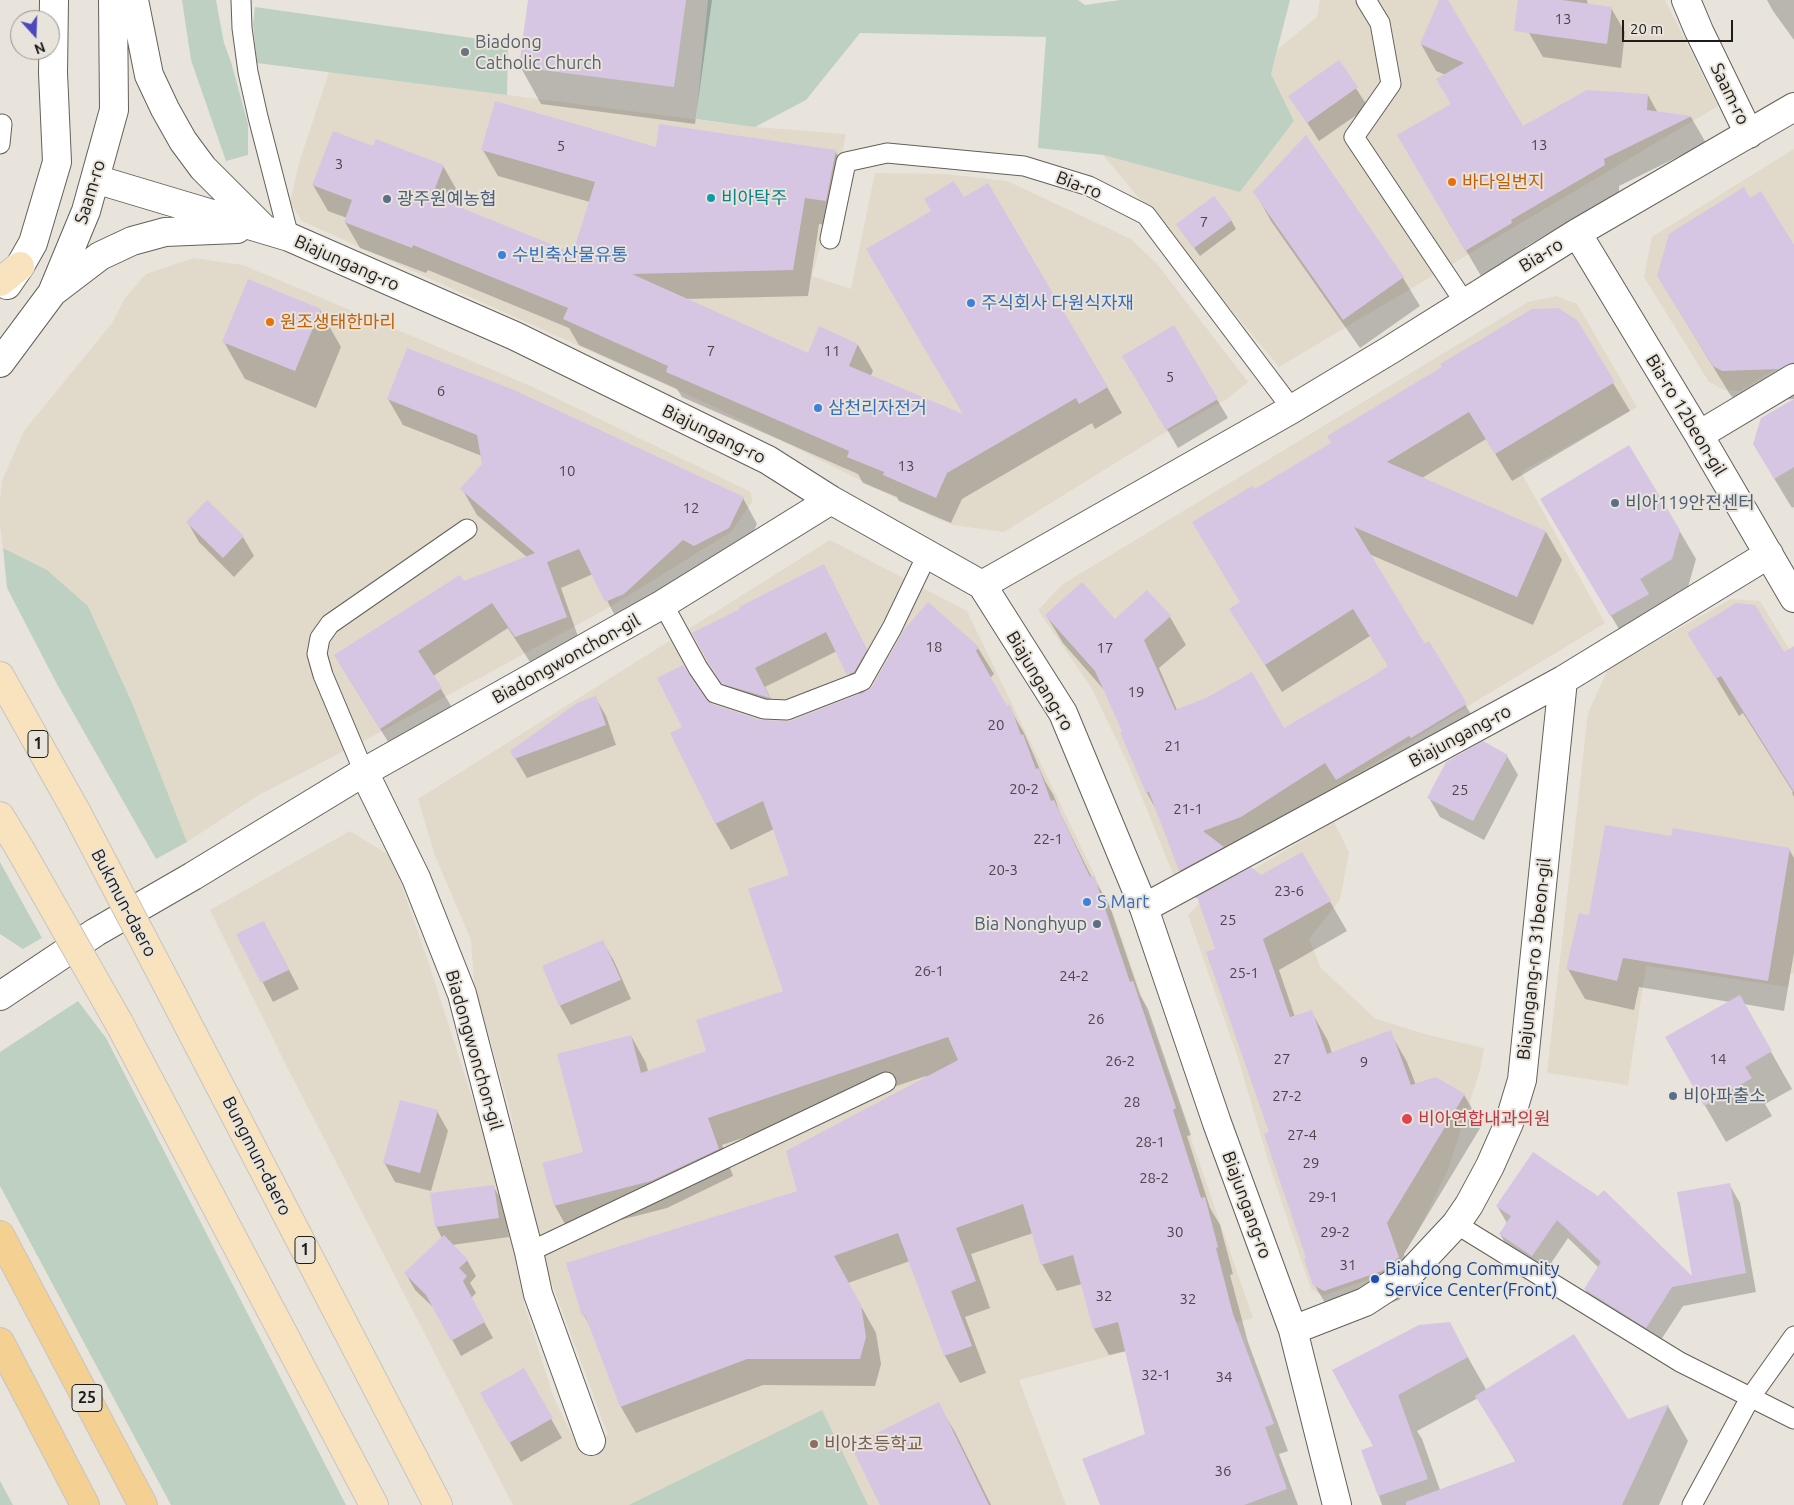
<!DOCTYPE html>
<meta charset="utf-8">
<style>
body{margin:0}
#map{position:relative;width:1794px;height:1505px;overflow:hidden;background:#e8e4dc;font-family:Ubuntu,sans-serif}
canvas{display:block}
.north{position:absolute;left:10px;top:10px;width:50px;height:50px;box-sizing:border-box;background:#e8e4dc;border:1px solid #97948e;border-radius:50%;rotate:160deg;font-size:14px;font-weight:700;line-height:20px;text-align:center;color:#1d1c19}
.north::after{content:'';display:block;margin:auto;width:18px;height:22px;background:#4d48be;clip-path:polygon(50% 0,100% 100%,50% 72%,0 100%)}
.scale{position:absolute;left:1622px;top:20px;width:111px;height:22px;box-sizing:border-box;border:2px solid #1d1c19;border-top:0;padding-left:6px;font-size:15px;line-height:18px;white-space:nowrap;color:#1d1c19;-webkit-text-stroke:4px #e8e4dc;paint-order:stroke}
</style>
<div id="map">
<canvas width="1794" height="1505"></canvas>
<div class="north">N</div>
<div class="scale">20 m</div>
</div>
<script>
const c = document.querySelector('canvas').getContext('2d');
c.lineJoin = 'round';
function paint(path, color) {
  c.fillStyle = color;
  c.fill(path, 'evenodd');
}
function toPath(rows) {
  const path = new Path2D();
  for (const r of rows) {
    path.moveTo(r[0], r[1]);
    for (let i = 2; i < r.length; i += 2) path.lineTo(r[i], r[i + 1]);
  }
  return path;
}
function trace(path, color, width, dash) {
  c.strokeStyle = color;
  c.lineWidth = width;
  c.lineCap = dash ? 'butt' : 'round';
  c.setLineDash(dash || []);
  c.stroke(path);
}
function write(font, color, halo, rows, align = 'center') {
  c.font = font + ' Ubuntu,"Noto Sans KR",sans-serif';
  c.lineWidth = 4;
  c.setLineDash([]);
  c.textBaseline = 'middle';
  c.strokeStyle = halo;
  c.fillStyle = color;
  for (const [text, x, y, turn = 0] of rows) {
    c.save();
    c.translate(x, y);
    c.rotate((+turn || 0) * Math.PI / 180);
    c.textAlign = isNaN(turn) ? turn : align;
    if (halo) c.strokeText(text, 0, 0);
    c.fillText(text, 0, 0);
    c.restore();
  }
}
const built = toPath([
 [1320,0,1665,0,1718,106,1279,367,1103,155,1240,192,1294,121,1271,74,1278,49,1317,17],
 [329,72,755,127,846,134,831,207,812,276,851,289,875,173,945,174,1007,181,1131,239,1157,264,1248,382,1227,399,1159,436,1004,532,953,525,935,518,719,409,302,221,290,202,300,160],
 [1794,149,1794,358,1740,391,1724,390,1709,382,1644,277,1652,237],
 [193,258,243,265,531,386,751,492,752,502,731,532,610,607,375,735,257,796,187,842,133,705,88,606,47,570,3,548,0,524,0,501,2,481,24,431,112,323,125,298,146,274],
 [1556,296,1577,304,1637,407,1521,472,1605,623,1188,876,1176,881,1129,766,1091,687,1038,610,1063,584,1528,302],
 [830,540,967,611,1113,913,1253,1318,1019,1380,1066,1505,513,1505,286,1065,210,910,350,831,392,857,431,970,486,1141,513,1251,525,1307,554,1398,577,1446,608,1435,547,1270,509,1107,474,983,471,940,435,856,418,799],
 [1731,599,1760,601,1794,657,1794,973,1790,974,1788,987,1646,966,1628,1085,1547,1073,1588,713,1608,669],
 [1334,822,1349,852,1340,900,1309,939,1321,968,1376,1019,1428,1035,1484,1048,1480,1070,1449,1167,1419,1230,1399,1262,1381,1275,1323,1296,1311,1289,1270,1167,1238,1058,1188,915,1206,897]
]);
const green = toPath([
 [182,0,216,0,224,43,231,62,248,124,248,155,226,161,191,60],
 [708,0,1078,0,1085,5,1120,0,1290,0,1271,74,1294,121,1240,192,1103,155,1038,148,1046,37,860,33,806,100,755,127,696,119],
 [255,7,508,43,507,95,257,63,253,24],
 [3,548,47,570,88,606,133,705,187,842,156,859,58,686,7,588],
 [0,862,42,938,23,949,0,934],
 [78,1001,106,1038,346,1505,171,1505,0,1186,0,1052],
 [822,1410,868,1505,629,1505],
 [0,1481,13,1505,0,1505]
]);
const shadow = toPath([
 [529,0,712,0,695,124,541,104,520,66],
 [1440,0,1447,0,1523,128,1648,95,1658,113,1691,117,1706,143,1619,186,1619,192,1525,247,1526,250,1481,276,1399,136,1452,104,1446,75,1436,71,1421,44],
 [1523,0,1587,0,1588,5,1611,8,1625,32,1621,68,1543,57,1529,33],
 [1767,0,1794,0,1794,40,1773,11],
 [1339,62,1368,107,1319,141,1290,96],
 [1306,137,1403,278,1420,306,1360,348,1271,221,1255,192],
 [374,148,443,166,458,192,453,205,573,254,590,202,498,176,483,150,657,149,835,151,850,177,841,227,819,224,808,296,684,299,808,355,858,345,873,371,870,377,966,417,964,199,1107,387,1122,413,1095,429,1092,423,962,499,951,523,899,501,897,497,863,483,858,474,682,397,677,389,579,345,569,328,428,270,426,273,360,248,345,222,347,218,328,211,313,185],
 [1750,199,1794,247,1794,399,1741,401,1731,396,1676,306],
 [1231,220,1236,229,1200,256,1177,225],
 [320,310,341,347,316,408,245,379,224,342],
 [1174,327,1228,418,1178,448,1124,356],
 [1613,383,1630,411,1512,481,1486,439,1422,478,1546,532,1562,560,1533,625,1369,554,1425,645,1429,643,1482,733,1228,856,1239,876,1261,876,1302,853,1347,931,1279,970,1295,1017,1311,1011,1328,1041,1332,1053,1390,1032,1407,1062,1416,1085,1436,1078,1464,1095,1482,1125,1404,1254,1415,1287,1399,1300,1342,1320,1332,1315,1314,1284,1217,949,1199,897,1196,898,1180,871,1157,811,1147,793,1122,733,1124,732,1105,691,1063,643,1046,615,1115,620,1170,617,1186,645,1159,668,1177,710,1284,730,1389,667,1370,636,1282,692,1231,610,1242,603,1254,491,1333,444,1329,436],
 [388,399,743,498,757,524,743,554,709,571,698,565,639,620,621,627,593,574,561,588,580,642,530,662,508,628,433,676,456,714,395,753,335,656,463,583,527,557,477,515,462,489,483,464,482,456,403,425],
 [1794,400,1794,507,1792,508,1772,475],
 [207,502,243,537,254,556,234,577,199,542,188,523],
 [1558,528,1679,530,1696,559,1688,587,1655,607,1664,623,1628,644],
 [824,565,877,670,863,694,978,648,994,674,990,678,1007,708,1009,707,1024,733,1045,781,1054,796,1060,813,1092,878,1093,878,1109,904,1140,995,1148,1009,1191,1135,1187,1136,1210,1208,1220,1225,1233,1274,1230,1275,1248,1342,1288,1451,1279,1454,1298,1505,1101,1505,1146,1435,1126,1351,1109,1355,1094,1329,1082,1284,1057,1291,1042,1264,1033,1233,971,1254,990,1308,965,1317,986,1373,960,1383,945,1356,910,1261,848,1283,876,1333,881,1364,875,1386,763,1385,636,1433,621,1407,592,1330,584,1315,567,1264,799,1192,927,1078,926,1076,722,1145,733,1176,667,1208,570,1233,555,1206,544,1164,584,1153,631,1036,646,1063,648,1071,708,1052,784,992,790,876,774,829,731,850,716,824,672,734,684,728,705,700,711,705,761,721,791,722,860,695,837,651,765,687,779,716,735,702,709,662],
 [1689,633,1794,669,1794,797,1792,793,1793,792,1743,713,1739,716],
 [595,697,606,716,616,745,527,778,511,751],
 [1507,756,1518,775,1484,840,1440,817,1429,798],
 [1672,837,1789,849,1794,858,1794,953,1784,1011,1744,1004,1792,1089,1765,1104,1772,1116,1726,1142,1666,1038,1730,1002,1639,987,1634,1010,1585,999,1568,969,1590,917],
 [238,935,274,941,299,989,273,1002],
 [603,942,614,961,631,999,571,1025,560,1006,544,967],
 [437,1111,448,1131,431,1191,395,1182,384,1162],
 [1533,1154,1694,1279,1729,1184,1740,1203,1756,1292,1683,1306,1657,1346,1596,1309,1585,1289,1599,1268,1568,1238,1543,1275,1511,1253,1500,1234,1507,1223,1497,1206],
 [493,1186,504,1205,509,1237,452,1245,467,1260,476,1276,470,1283,476,1293,471,1298,493,1338,461,1356,436,1310,415,1290,406,1274,442,1238,436,1226],
 [1449,1324,1487,1391,1628,1421,1668,1406,1688,1441,1659,1505,1382,1505,1363,1450,1375,1446,1334,1371],
 [1478,1398,1516,1462,1440,1490,1422,1439,1417,1431],
 [523,1370,562,1438,521,1462,482,1394],
 [938,1404,955,1432,991,1505,881,1505]
]);
const building = toPath([
 [528,0,686,0,674,87,519,67],
 [1439,0,1448,0,1523,126,1587,90,1648,94,1647,110,1692,116,1604,159,1605,165,1511,220,1512,223,1465,251,1397,135,1451,104,1436,79,1464,63,1420,44],
 [1518,0,1562,0,1612,7,1607,44,1514,31],
 [1339,60,1358,87,1307,123,1288,96],
 [495,101,656,147,659,124,836,150,826,201,805,198,793,270,632,274,808,353,819,326,858,344,849,366,963,414,866,249,931,211,924,199,954,181,964,197,988,183,1108,387,1079,404,1076,398,947,473,936,498,883,475,884,472,847,457,849,451,666,372,668,366,563,319,568,308,413,245,412,248,344,222,352,200,312,185,333,131,373,146,376,139,444,165,432,196,573,253,595,182,481,150],
 [1306,135,1404,277,1343,320,1253,192],
 [1744,187,1750,198,1761,191,1794,245,1794,362,1779,369,1722,371,1713,366,1657,276,1669,234],
 [1214,196,1232,220,1194,248,1176,224],
 [248,279,321,309,295,371,222,342],
 [1558,308,1577,320,1615,382,1495,454,1469,412,1387,462,1546,531,1517,597,1354,527,1425,644,1429,641,1467,704,1411,738,1409,736,1336,780,1325,763,1241,817,1203,831,1224,847,1179,871,1149,792,1146,793,1120,732,1122,731,1095,671,1045,615,1082,582,1115,619,1147,590,1171,616,1144,640,1175,710,1208,697,1252,672,1284,728,1373,676,1388,666,1353,609,1265,665,1229,609,1240,602,1192,522,1252,486,1255,489,1331,443,1327,436,1442,367,1440,364,1532,309],
 [1174,325,1218,399,1166,430,1122,356],
 [407,348,514,390,744,497,729,528,694,546,683,540,624,594,605,602,579,549,547,562,567,617,515,637,492,603,418,651,442,688,380,729,334,655,460,575,464,581,535,553,460,489,482,464,477,435,387,399],
 [1794,399,1794,467,1774,479,1753,444,1761,418],
 [1629,445,1680,530,1672,559,1640,579,1649,594,1610,616,1540,499],
 [207,500,244,536,223,558,186,522],
 [824,564,867,650,854,672,847,675,826,632,755,668,770,698,722,684,708,662,692,633,740,609,739,607],
 [928,602,979,647,976,651,1007,706,1010,705,1021,735,1023,734,1036,769,1039,768,1051,801,1054,800,1090,877,1094,876,1130,982,1133,981,1176,1108,1173,1110,1201,1198,1205,1197,1218,1247,1216,1248,1233,1314,1274,1424,1265,1427,1287,1489,1244,1505,1100,1505,1082,1459,1145,1434,1118,1322,1093,1329,1073,1255,1041,1265,1023,1204,956,1228,976,1281,951,1291,972,1346,944,1356,898,1233,834,1256,861,1305,866,1337,860,1359,747,1359,620,1407,585,1315,582,1316,566,1263,797,1191,786,1151,958,1060,948,1037,708,1118,719,1149,651,1181,554,1206,542,1163,583,1152,557,1054,631,1035,641,1073,706,1051,696,1020,783,991,748,889,789,875,763,801,715,824,670,733,682,727,657,678,683,665,706,699,712,704,761,720,791,721,867,691,872,687,904,630],
 [1736,603,1755,605,1784,652,1794,646,1794,792,1721,676,1716,679,1687,633],
 [596,696,606,725,514,759,510,751,577,703],
 [1483,741,1508,755,1473,821,1427,798,1446,762],
 [1605,825,1671,836,1673,828,1790,848,1768,981,1623,958,1617,981,1566,969,1579,913,1589,915],
 [1302,852,1331,901,1263,939,1290,1017,1312,1010,1327,1054,1391,1030,1411,1085,1436,1077,1465,1094,1387,1223,1399,1257,1382,1271,1324,1291,1313,1285,1304,1259,1306,1258,1264,1134,1269,1132,1206,952,1215,949,1197,897,1251,867,1261,875],
 [264,921,289,970,261,983,236,934],
 [603,940,621,980,559,1006,542,966],
 [1740,995,1772,1051,1745,1067,1752,1078,1704,1106,1665,1037],
 [400,1100,438,1110,420,1173,383,1163],
 [1533,1152,1598,1196,1604,1190,1692,1276,1677,1192,1730,1183,1746,1273,1672,1287,1646,1328,1584,1289,1601,1262,1557,1220,1532,1256,1499,1234,1511,1216,1496,1206],
 [494,1185,499,1218,435,1227,430,1193],
 [444,1235,468,1260,459,1268,467,1276,463,1281,485,1322,451,1341,426,1295,404,1273],
 [1450,1322,1468,1357,1398,1395,1428,1479,1378,1496,1361,1450,1373,1446,1332,1370,1419,1325],
 [1574,1334,1628,1419,1669,1404,1622,1505,1406,1505,1406,1502,1516,1461,1475,1396],
 [524,1368,553,1418,509,1443,480,1393],
 [939,1402,989,1505,880,1505,851,1446]
]);
const lane = toPath([
 [241,0,242,28,248,72,258,117,289,237],
 [1366,0,1380,23,1391,84,1354,137,1465,303],
 [0,144,2,124],
 [830,239,846,162,887,153,1024,166,1089,186,1146,215,1292,409],
 [663,604,698,668,715,693,764,709,787,710,862,681,892,628,927,555],
 [364,772,323,675,317,654,320,638,330,624,467,529],
 [1456,1224,1680,1362,1794,1419],
 [529,1252,886,1082],
 [1692,1505,1750,1398,1794,1336]
]);
const street = toPath([
 [134,0,149,75,165,109,183,141,203,168,261,226],
 [1686,0,1699,31,1749,134],
 [95,179,289,237,515,336,768,460,831,500,982,585,1063,713,1144,908,1217,1123,1293,1330,1337,1505],
 [1577,233,1699,435,1794,598],
 [7,285,20,266,33,243,57,162,53,73,54,0],
 [54,291,100,256,132,241,165,232,237,229],
 [0,363,52,293,86,211,114,110,113,0],
 [1699,435,1794,378],
 [982,585,1292,409,1390,350,1577,233,1794,107],
 [364,772,416,878,462,994,529,1252,538,1294,591,1441],
 [1144,908,1563,680,1769,554],
 [0,996,96,932,193,876,364,772,663,604,831,500],
 [1293,1330,1365,1302,1411,1272,1456,1224,1469,1205,1490,1166,1509,1123,1522,1080,1563,680]
]);
const primary = toPath([
 [0,282,20,266],
 [0,676,76,811],
 [0,816,20,849],
 [172,994,438,1505],
 [119,1023,374,1505]
]);
const highway = toPath([
 [0,1235,143,1505],
 [0,1342,85,1505]
]);
const primaryBridge = toPath([
 [76,811,172,994],
 [20,849,119,1023]
]);
const markers = [
 [465,52,5,"#6b7280"],
 [1452,182,5,"#e8710a"],
 [711,198,5,"#0f9aa8"],
 [387,199,5,"#5c6f8a"],
 [502,255,5,"#3f7fe0"],
 [971,303,5,"#3f7fe0"],
 [270,322,5,"#e8710a"],
 [818,408,5,"#3f7fe0"],
 [1615,503,5,"#5c6f8a"],
 [1087,902,5,"#3f7fe0"],
 [1097,924,5,"#5c6f8a"],
 [1673,1096,5,"#5c6f8a"],
 [1407,1119,6,"#e0444e"],
 [1375,1279,5,"#1a4fb4"],
 [814,1444,5,"#8d6e63"]
];
const numberNames = [
 ["13",1563,19],
 ["13",1539,145],
 ["5",561,146],
 ["3",339,164],
 ["7",1204,222],
 ["7",711,351],
 ["11",832,351],
 ["5",1170,377],
 ["6",441,391],
 ["13",906,466],
 ["10",567,471],
 ["12",691,508],
 ["18",934,647],
 ["17",1105,648],
 ["19",1136,692],
 ["20",996,725],
 ["21",1173,746],
 ["20-2",1024,789],
 ["25",1460,790],
 ["21-1",1188,809],
 ["22-1",1048,839],
 ["20-3",1003,870],
 ["23-6",1289,891],
 ["25",1228,920],
 ["26-1",929,971],
 ["25-1",1244,973],
 ["24-2",1074,976],
 ["26",1096,1019],
 ["27",1282,1059],
 ["14",1718,1059],
 ["26-2",1120,1061],
 ["9",1364,1062],
 ["27-2",1287,1096],
 ["28",1132,1102],
 ["27-4",1302,1135],
 ["28-1",1150,1142],
 ["29",1311,1163],
 ["28-2",1154,1178],
 ["29-1",1323,1197],
 ["30",1175,1232],
 ["29-2",1335,1232],
 ["31",1348,1265],
 ["32",1104,1296],
 ["32",1188,1299],
 ["32-1",1156,1375],
 ["34",1224,1377],
 ["36",1223,1471]
];
const shields = [
 [38,744,20],
 [305,1250,20],
 [87,1398,30]
];
const shieldNames = [
 ["1",38,744],
 ["1",305,1250],
 ["25",87,1398]
];
const worshipNames = [
 ["Biadong",475,42],
 ["Catholic Church",475,63]
];
const streetNames = [
 ["Saam-ro",1730,94,64],
 ["Bia-ro",1079,185,21],
 ["Saam-ro",90,192,-73],
 ["Bia-ro",1541,255,-32],
 ["Biajungang-ro",347,263,24],
 ["Bia-ro 12beon-gil",1686,415,59],
 ["Biajungang-ro",714,434,26],
 ["Biadongwonchon-gil",566,659,-29],
 ["Biajungang-ro",1040,681,59],
 ["Biajungang-ro",1460,736,-28],
 ["Bukmun-daero",124,903,62],
 ["Biajungang-ro 31beon-gil",1534,959,-84],
 ["Biadongwonchon-gil",474,1050,74],
 ["Bungmun-daero",257,1156,63],
 ["Biajungang-ro",1247,1205,70]
];
const foodNames = [
 ["바다일번지",1462,182],
 ["원조생태한마리",280,322]
];
const cultureNames = [
 ["비아탁주",721,198]
];
const serviceNames = [
 ["광주원예농협",397,199],
 ["비아119안전센터",1625,503],
 ["Bia Nonghyup",1087,924,"right"],
 ["비아파출소",1683,1096]
];
const shopNames = [
 ["수빈축산물유통",512,255],
 ["주식회사 다원식자재",981,303],
 ["삼천리자전거",828,408],
 ["S Mart",1097,902]
];
const healthNames = [
 ["비아연합내과의원",1418,1119]
];
const transitNames = [
 ["Biahdong Community",1385,1269],
 ["Service Center(Front)",1385,1290]
];
const educationNames = [
 ["비아초등학교",824,1444]
];
paint(built, '#e1d9ca');
paint(green, '#bdd0c2');
paint(shadow, '#0003');
paint(building, '#d7c6e3');
trace(lane, '#646059', 21);
trace(street, '#646059', 30);
trace(primary, '#c4c4c3', 30);
trace(highway, '#c4c4c3', 30);
trace(lane, '#fff', 19);
trace(street, '#fff', 28);
trace(primary, '#f9e3be', 28);
trace(highway, '#f5d093', 28);
trace(primaryBridge, '#c4c4c3', 30, []);
trace(primaryBridge, '#f9e3be', 28);
for (const [x, y, r, color] of markers) {
  const dot = new Path2D();
  dot.arc(x, y, r, 0, 2 * Math.PI);
  c.fillStyle = color;
  c.fill(dot);
  trace(dot, '#e8e4dc', 2);
}
write('15px', '#4c464c', null, numberNames);
for (const [x, y, w] of shields) {
  const box = new Path2D();
  box.roundRect(x - w / 2, y - 13.5, w, 27, 4);
  c.fillStyle = '#e8e4dc';
  c.fill(box);
  trace(box, '#1d1c19', 1);
}
write('bold 16px', '#1d1c19', null, shieldNames);
write('18px', '#5b616d', '#e8e4dc', worshipNames, 'left');
write('18px', '#1d1c19', '#e8e4dc', streetNames);
write('18px', '#c56008', '#e8e4dc', foodNames, 'left');
write('18px', '#0d838f', '#e8e4dc', cultureNames, 'left');
write('18px', '#4e5e75', '#e8e4dc', serviceNames, 'left');
write('18px', '#366cbe', '#e8e4dc', shopNames, 'left');
write('18px', '#be3a42', '#e8e4dc', healthNames, 'left');
write('18px', '#164399', '#e8e4dc', transitNames, 'left');
write('18px', '#785e54', '#e8e4dc', educationNames, 'left');
</script>
